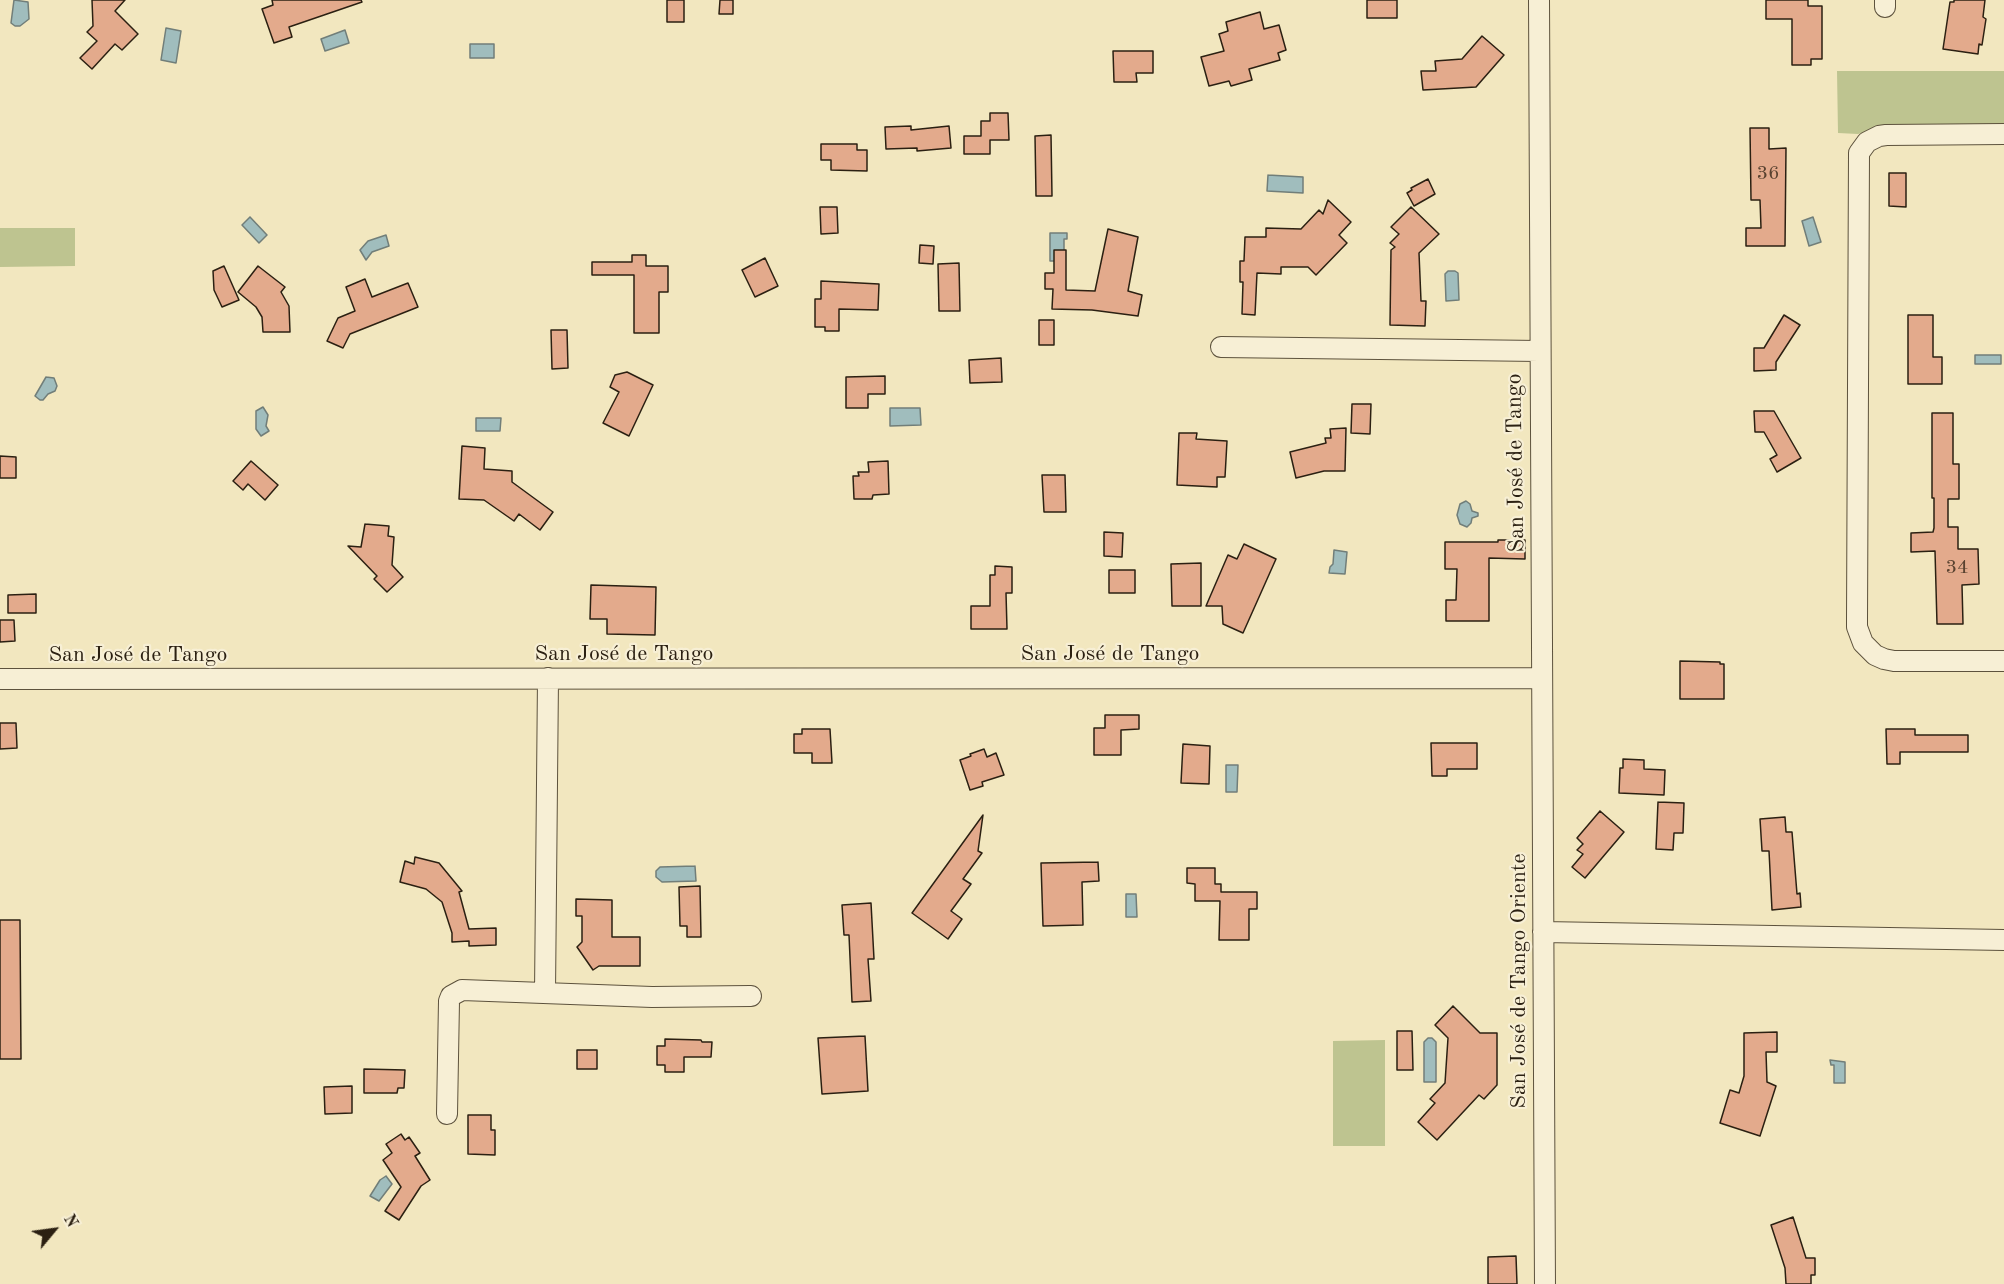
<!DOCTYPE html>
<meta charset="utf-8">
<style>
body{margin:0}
#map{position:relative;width:2004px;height:1284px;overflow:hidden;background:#f2e7bf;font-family:"Old Standard TT",serif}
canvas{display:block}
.north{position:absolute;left:24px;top:1200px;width:60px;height:60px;-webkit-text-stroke:4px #f7efd5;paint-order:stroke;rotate:61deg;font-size:16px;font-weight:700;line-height:24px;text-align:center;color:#2b2012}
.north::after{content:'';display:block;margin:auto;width:21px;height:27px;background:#2b2012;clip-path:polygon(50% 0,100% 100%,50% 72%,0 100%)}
</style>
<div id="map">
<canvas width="2004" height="1284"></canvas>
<div class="north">N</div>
</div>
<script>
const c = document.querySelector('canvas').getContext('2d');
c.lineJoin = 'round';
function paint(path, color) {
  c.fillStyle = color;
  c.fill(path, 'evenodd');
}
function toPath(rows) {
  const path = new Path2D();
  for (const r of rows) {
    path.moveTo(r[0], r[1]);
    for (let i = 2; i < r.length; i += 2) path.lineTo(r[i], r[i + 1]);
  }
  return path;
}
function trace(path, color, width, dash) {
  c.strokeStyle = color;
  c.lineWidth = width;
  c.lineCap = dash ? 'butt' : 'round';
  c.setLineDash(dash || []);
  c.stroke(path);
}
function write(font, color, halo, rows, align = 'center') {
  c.font = font + ' "Old Standard TT",serif';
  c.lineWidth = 4.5;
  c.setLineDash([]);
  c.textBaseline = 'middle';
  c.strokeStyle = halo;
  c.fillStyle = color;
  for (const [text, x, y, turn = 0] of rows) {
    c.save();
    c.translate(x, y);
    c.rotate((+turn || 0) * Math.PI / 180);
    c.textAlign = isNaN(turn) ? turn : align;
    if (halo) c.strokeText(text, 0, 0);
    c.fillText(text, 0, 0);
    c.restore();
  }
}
const green = toPath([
 [1837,71,2004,71,2004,128,1874,130,1858,134,1838,133],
 [0,228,75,228,75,266,0,267],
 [1385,1040,1385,1146,1333,1146,1333,1041]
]);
const water = toPath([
 [14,0,28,2,29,19,20,26,15,26,11,23,14,0],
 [166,28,181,31,176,63,161,60,166,28],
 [345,30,349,43,325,51,321,39,345,30],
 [470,44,494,44,494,58,470,58,470,44],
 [1268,175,1303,177,1303,193,1267,191,1268,175],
 [250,217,267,235,259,243,242,225,250,217],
 [1813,217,1821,242,1809,246,1802,221,1813,217],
 [1050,233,1067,233,1067,239,1064,239,1064,261,1050,261,1050,233],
 [386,235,389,246,372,252,366,260,360,250,368,241,386,235],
 [1448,271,1455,271,1458,273,1459,300,1446,301,1445,274,1448,271],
 [1975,355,2001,355,2001,364,1975,364,1975,355],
 [46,377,54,378,57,386,55,391,48,394,43,400,40,400,35,396,46,377],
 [263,407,268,415,266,426,269,431,261,436,256,429,256,411,263,407],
 [890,408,920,408,921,425,890,426,890,408],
 [476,418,501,418,500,431,476,431,476,418],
 [1466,501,1470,504,1472,511,1478,513,1478,516,1472,518,1471,523,1467,527,1460,524,1457,515,1460,504,1466,501],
 [1334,550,1347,552,1345,574,1329,573,1330,567,1333,564,1334,550],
 [1226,765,1238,765,1237,792,1226,792,1226,765],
 [695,866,696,881,662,882,656,877,656,871,660,867,695,866],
 [1126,894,1136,894,1137,917,1126,917,1126,894],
 [1428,1038,1432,1038,1436,1042,1436,1082,1424,1082,1424,1042,1428,1038],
 [1830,1060,1845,1062,1845,1083,1834,1083,1834,1065,1831,1065,1830,1060],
 [386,1176,392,1184,379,1201,370,1196,380,1180,386,1176]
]);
const building = toPath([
 [92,0,125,0,115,11,138,34,122,50,115,44,92,69,80,58,97,41,87,32,93,26,92,0],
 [272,0,361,0,362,2,289,27,292,37,274,43,262,9,273,5,272,0],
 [667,0,684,0,684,22,667,22,667,0],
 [720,0,733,0,733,14,719,14,720,0],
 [1367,0,1397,0,1397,18,1367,18,1367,0],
 [1766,0,1808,0,1808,6,1822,6,1822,59,1811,59,1811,65,1792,65,1792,19,1766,19,1766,0],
 [1954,0,1985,0,1983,17,1986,19,1982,45,1979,44,1978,54,1943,49,1950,2,1954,2,1954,0],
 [1260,12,1264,29,1279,25,1286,50,1278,53,1280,60,1249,69,1252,80,1231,86,1229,81,1209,86,1201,57,1224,51,1219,34,1228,31,1226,22,1260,12],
 [1482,36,1504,55,1476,87,1423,90,1421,71,1436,71,1435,61,1462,59,1482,36],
 [1113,51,1153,51,1153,73,1136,73,1137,82,1114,82,1113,51],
 [990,113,1008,113,1009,140,990,140,990,154,964,154,964,136,981,136,981,121,990,121,990,113],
 [911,126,911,130,949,126,951,148,917,151,917,148,886,149,885,127,911,126],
 [1750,128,1769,128,1769,149,1786,148,1785,246,1746,246,1746,228,1761,228,1760,200,1751,200,1750,128],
 [1051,135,1052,196,1036,196,1035,136,1051,135],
 [821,144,857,144,857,150,867,150,867,171,831,170,831,160,821,160,821,144],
 [1889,173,1906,173,1906,207,1889,206,1889,173],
 [1428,179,1435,194,1414,206,1407,193,1412,190,1411,188,1428,179],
 [1328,200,1351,222,1339,235,1347,243,1316,275,1308,267,1281,267,1281,274,1257,273,1255,315,1242,314,1243,282,1240,282,1240,261,1244,261,1245,237,1266,237,1266,228,1301,229,1319,210,1323,214,1328,200],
 [820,207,837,207,838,233,821,234,820,207],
 [1411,207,1439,234,1419,253,1421,301,1426,301,1425,326,1390,325,1391,250,1395,247,1390,243,1399,234,1391,227,1411,207],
 [1108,229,1138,237,1128,291,1142,295,1138,316,1092,310,1052,309,1053,289,1045,289,1045,273,1054,273,1054,250,1066,250,1066,290,1095,291,1108,229],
 [920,245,934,246,933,264,919,263,920,245],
 [632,255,646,255,646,266,668,266,668,292,659,292,659,333,634,333,634,275,592,275,592,262,632,262,632,255],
 [765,258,778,286,755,297,742,270,765,258],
 [959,263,960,311,939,311,938,264,959,263],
 [224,266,239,300,222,307,214,290,213,271,224,266],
 [258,266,285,287,281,292,289,306,290,332,263,332,262,317,256,307,238,292,258,266],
 [365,279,372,297,408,283,418,307,350,334,343,348,327,341,338,318,355,311,346,287,365,279],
 [821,281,879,284,878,310,839,309,839,331,825,331,825,327,815,327,815,299,821,299,821,281],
 [1784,315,1800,325,1776,362,1776,370,1754,371,1754,348,1764,348,1784,315],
 [1908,315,1933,315,1933,357,1942,357,1942,384,1908,384,1908,315],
 [1039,320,1054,320,1054,345,1039,345,1039,320],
 [551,330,567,330,568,368,552,369,551,330],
 [1001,358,1002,382,970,383,969,360,1001,358],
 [627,372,653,385,629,436,603,423,619,392,610,387,615,375,627,372],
 [885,376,885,394,868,394,868,408,846,408,846,377,885,376],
 [1352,404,1371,404,1370,434,1351,433,1352,404],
 [1754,411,1774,411,1801,458,1777,472,1770,459,1777,455,1764,432,1755,432,1754,411],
 [1932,413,1953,413,1953,464,1959,464,1959,499,1948,499,1948,527,1958,527,1958,549,1978,549,1979,584,1962,585,1963,624,1937,624,1935,551,1911,552,1911,533,1933,532,1934,528,1934,498,1932,498,1932,413],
 [1346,428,1345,471,1324,471,1296,478,1290,452,1326,443,1325,438,1331,438,1330,429,1346,428],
 [1179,433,1197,433,1196,439,1227,441,1225,477,1217,477,1217,487,1177,485,1179,433],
 [462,446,485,448,484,469,512,471,512,482,553,512,540,530,519,514,514,521,484,500,459,499,462,446],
 [0,456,16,457,16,478,0,478,0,456],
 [251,461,278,485,265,500,248,484,243,490,233,481,251,461],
 [888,461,889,494,873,495,872,499,854,499,853,476,859,476,858,472,869,472,868,462,888,461],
 [1042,475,1065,475,1066,512,1044,512,1042,475],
 [365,524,389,526,388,536,394,537,392,565,403,577,387,592,374,579,377,576,348,546,361,547,365,524],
 [1104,532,1123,533,1122,557,1104,556,1104,532],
 [1498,540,1525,540,1525,559,1489,558,1489,621,1446,621,1446,600,1456,600,1457,569,1445,569,1445,542,1498,542,1498,540],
 [1244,544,1276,559,1243,633,1223,624,1222,606,1206,606,1228,555,1237,559,1244,544],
 [1201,563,1201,606,1172,606,1171,564,1201,563],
 [995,566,1012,567,1012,593,1006,593,1007,629,971,629,971,606,990,606,990,575,995,575,995,566],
 [1109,570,1135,570,1135,593,1109,593,1109,570],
 [591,585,656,587,655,635,607,634,607,619,590,619,591,585],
 [36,594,36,613,8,613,8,595,36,594],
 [0,620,14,620,15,641,0,642,0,620],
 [1680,661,1720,662,1720,664,1724,664,1724,699,1680,699,1680,661],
 [1105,715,1139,715,1139,729,1121,730,1121,755,1094,755,1094,728,1105,728,1105,715],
 [0,723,16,723,17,748,0,749,0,723],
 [802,729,830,729,832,763,812,763,812,753,794,753,794,734,802,734,802,729],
 [1886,729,1915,729,1915,735,1968,735,1968,752,1900,752,1900,764,1887,764,1886,729],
 [1431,743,1477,743,1477,769,1447,769,1447,776,1432,776,1431,743],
 [1183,744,1210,746,1209,784,1181,783,1183,744],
 [984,749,987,757,996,753,1004,775,982,782,983,786,970,790,960,760,971,756,970,754,984,749],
 [1623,759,1644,760,1644,769,1665,770,1664,795,1619,793,1620,768,1623,768,1623,759],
 [1658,802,1684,803,1683,833,1674,833,1673,850,1656,849,1658,802],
 [1600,811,1624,832,1585,878,1572,867,1583,854,1577,850,1583,844,1577,838,1600,811],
 [983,815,978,851,982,853,963,879,971,884,951,911,962,919,948,939,912,913,983,815],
 [1785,817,1786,832,1792,832,1797,894,1800,893,1801,907,1772,910,1769,851,1762,851,1760,819,1785,817],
 [415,857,439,863,462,891,459,892,469,929,496,928,496,945,469,946,469,941,452,942,452,933,442,902,426,889,400,882,405,861,414,864,415,857],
 [1098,862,1099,881,1082,882,1083,925,1043,926,1041,863,1098,862],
 [1187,868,1215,868,1215,884,1221,884,1221,892,1257,892,1257,909,1249,909,1249,940,1219,940,1220,901,1195,901,1195,884,1187,883,1187,868],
 [700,886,701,937,687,937,687,926,680,926,679,887,700,886],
 [576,899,612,900,612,937,640,937,640,966,599,966,593,970,577,947,582,942,582,916,576,916,576,899],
 [871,903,874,959,868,959,871,1001,852,1002,849,935,844,935,842,905,871,903],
 [0,920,20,920,21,1059,0,1059,0,920],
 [1453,1006,1480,1033,1497,1033,1497,1085,1484,1099,1479,1095,1437,1140,1418,1122,1435,1103,1430,1099,1445,1083,1448,1038,1435,1025,1453,1006],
 [1397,1031,1412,1031,1413,1070,1397,1070,1397,1031],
 [1777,1032,1777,1052,1766,1052,1767,1082,1776,1086,1760,1136,1720,1123,1730,1090,1739,1093,1744,1076,1744,1033,1777,1032],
 [865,1036,868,1091,822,1094,818,1038,865,1036],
 [665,1039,701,1040,702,1042,712,1042,711,1057,684,1057,684,1072,665,1072,665,1065,657,1065,657,1046,665,1046,665,1039],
 [577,1050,597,1050,597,1069,577,1069,577,1050],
 [364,1069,405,1070,404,1088,398,1088,397,1093,364,1093,364,1069],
 [352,1086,352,1113,325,1114,324,1087,352,1086],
 [468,1115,491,1115,491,1130,495,1130,495,1155,468,1154,468,1115],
 [401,1134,405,1140,409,1137,420,1153,415,1156,430,1180,421,1186,399,1220,385,1211,401,1187,383,1160,392,1153,386,1144,401,1134],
 [1793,1217,1806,1258,1815,1258,1815,1275,1811,1275,1811,1284,1786,1284,1785,1268,1771,1225,1793,1217],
 [1516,1256,1517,1284,1488,1284,1488,1257,1516,1256]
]);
const minor = toPath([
 [1539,0,1545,1284],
 [1885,0,1885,7],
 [2004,134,1886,135,1879,136,1867,142,1859,153,1857,619,1857,627,1863,643,1875,655,1884,659,1894,661,2004,661],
 [1221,347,1539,351],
 [0,679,1542,678],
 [1543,932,2004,940],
 [545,993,548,678],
 [447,1114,449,1001,451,996,462,990,652,997,751,996]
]);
const numberNames = [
 ["36",1768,174],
 ["34",1957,568]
];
const streetNames = [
 ["San José de Tango",1516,463,-91],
 ["San José de Tango",624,654],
 ["San José de Tango",1110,654],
 ["San José de Tango",138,655],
 ["San José de Tango Oriente",1519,981,-90]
];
paint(green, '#bec490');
paint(water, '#a0bdbd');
trace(water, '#717e79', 1.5);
paint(building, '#e3aa8c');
trace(building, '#2b2012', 1.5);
trace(minor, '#5d523d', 22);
trace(minor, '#f7efd5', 20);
write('20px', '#594230', null, numberNames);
write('22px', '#2b2012', '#f7efd5', streetNames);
</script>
